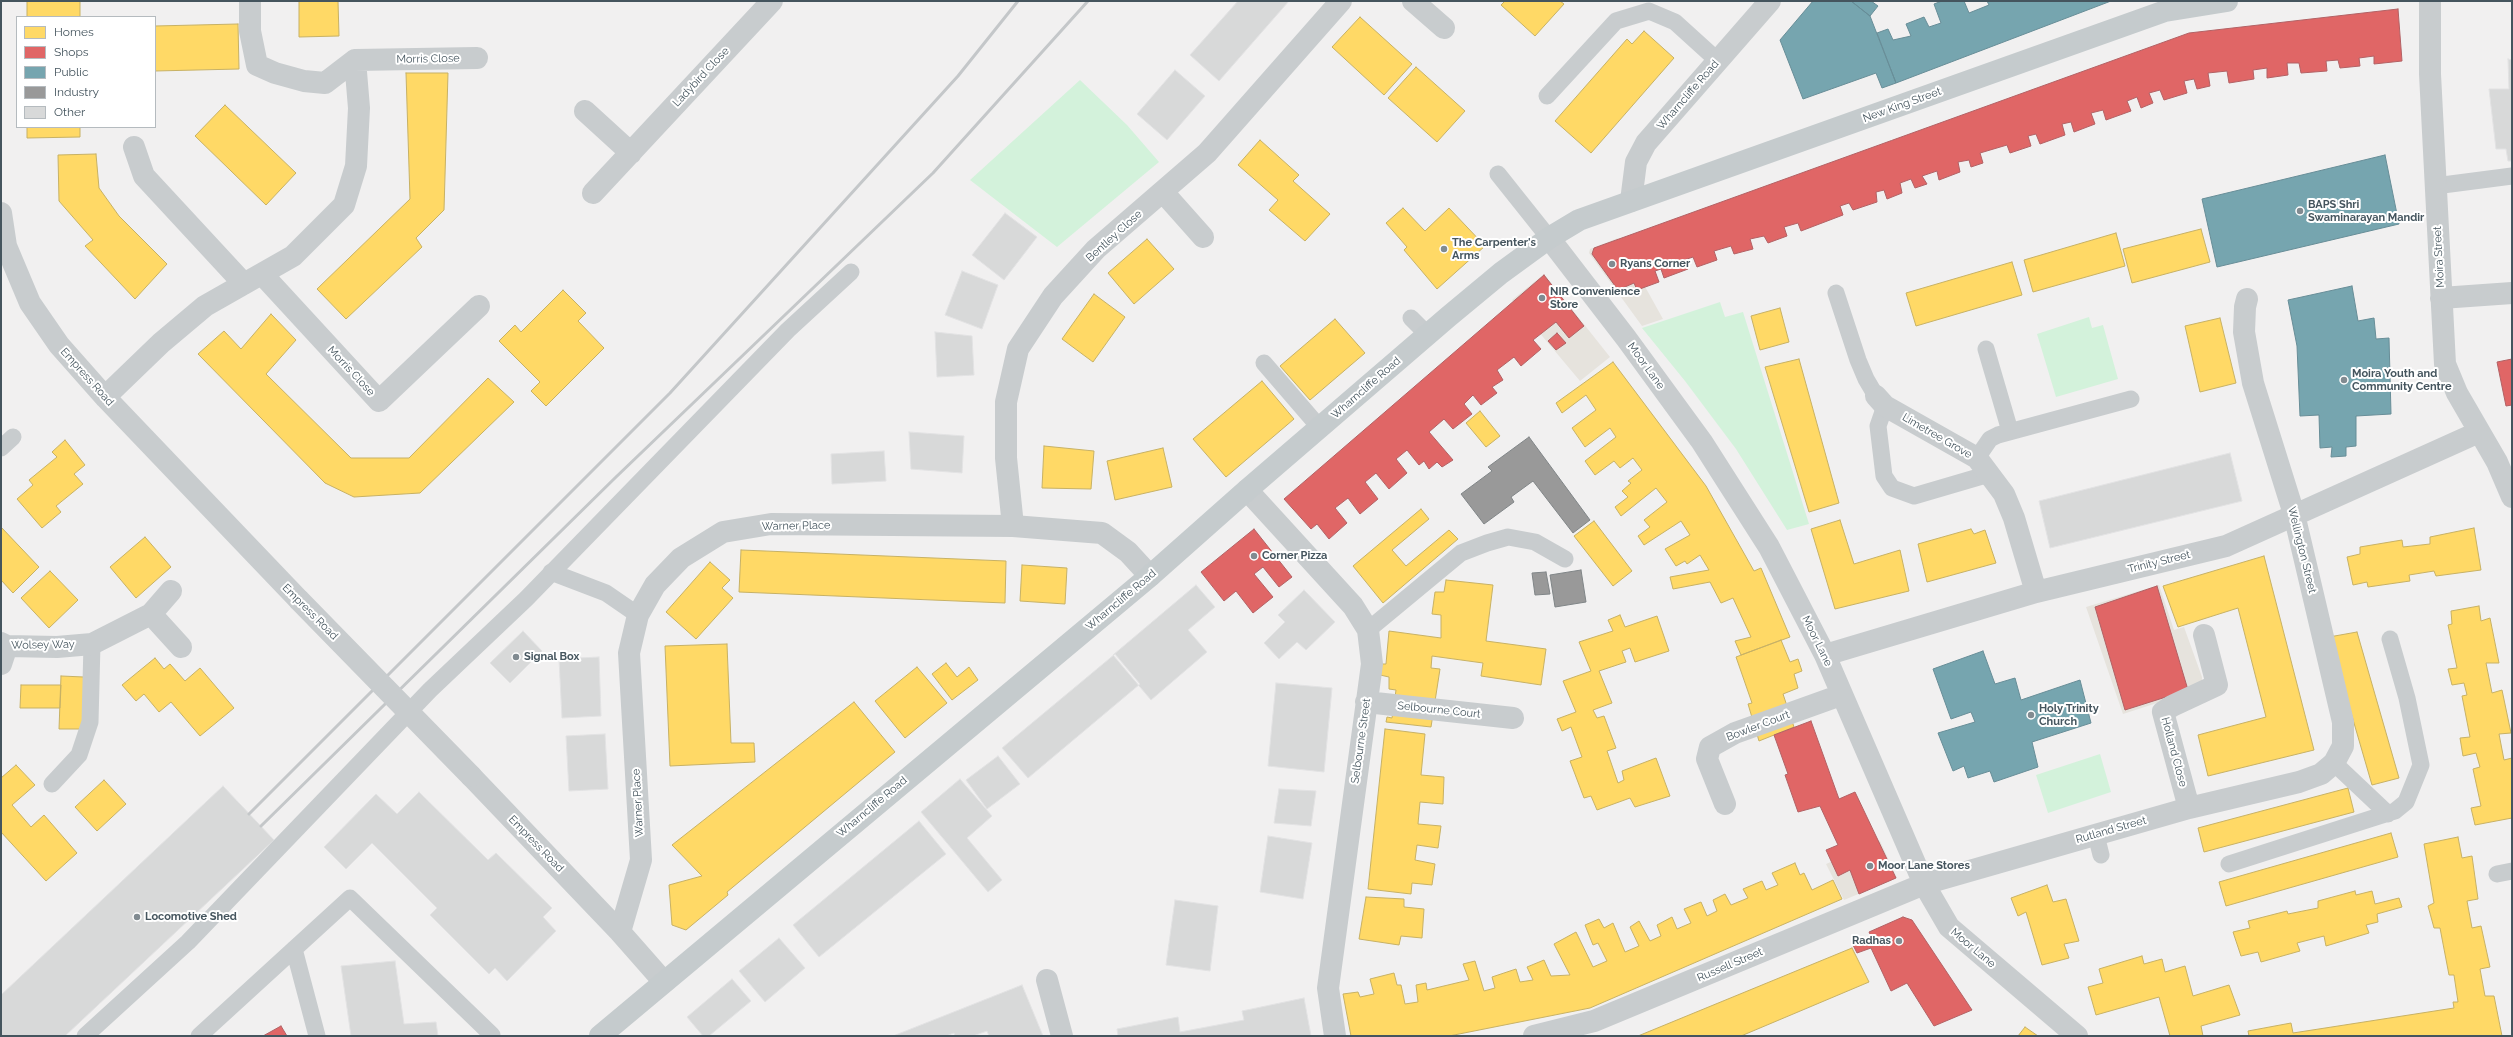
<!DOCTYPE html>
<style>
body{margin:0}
#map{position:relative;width:2513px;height:1037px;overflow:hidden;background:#f1f0f0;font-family:Raleway,sans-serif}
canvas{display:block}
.frame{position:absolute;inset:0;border:2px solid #45555e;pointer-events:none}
.legend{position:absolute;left:16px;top:16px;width:140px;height:112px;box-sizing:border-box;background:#fff;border:1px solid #b5bbbf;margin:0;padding:5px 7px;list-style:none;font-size:12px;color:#45555e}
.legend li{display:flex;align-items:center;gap:8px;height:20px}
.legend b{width:20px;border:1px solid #b5bbbf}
</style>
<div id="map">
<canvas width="2513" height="1037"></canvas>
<div class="frame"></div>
<ul class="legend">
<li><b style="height:11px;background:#ffd966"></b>Homes</li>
<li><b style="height:11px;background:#e06666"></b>Shops</li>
<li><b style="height:11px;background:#76a5af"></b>Public</li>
<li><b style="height:11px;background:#999"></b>Industry</li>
<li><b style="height:11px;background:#d8d9d9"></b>Other</li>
</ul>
</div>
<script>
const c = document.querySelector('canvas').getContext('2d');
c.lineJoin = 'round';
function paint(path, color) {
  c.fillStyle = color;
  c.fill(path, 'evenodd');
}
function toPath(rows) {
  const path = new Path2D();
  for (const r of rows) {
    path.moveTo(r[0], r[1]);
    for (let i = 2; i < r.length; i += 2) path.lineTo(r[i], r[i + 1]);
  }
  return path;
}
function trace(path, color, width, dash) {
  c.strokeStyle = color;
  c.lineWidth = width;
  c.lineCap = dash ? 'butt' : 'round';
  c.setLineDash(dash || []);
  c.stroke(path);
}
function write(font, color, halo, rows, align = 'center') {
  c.font = font + ' Raleway,sans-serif';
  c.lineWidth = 4;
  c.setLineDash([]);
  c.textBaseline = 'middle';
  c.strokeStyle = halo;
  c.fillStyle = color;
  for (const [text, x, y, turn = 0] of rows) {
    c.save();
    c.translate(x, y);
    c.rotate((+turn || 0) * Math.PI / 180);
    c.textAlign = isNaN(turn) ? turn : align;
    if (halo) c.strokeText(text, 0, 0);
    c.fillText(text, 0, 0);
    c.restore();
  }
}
const commercial = toPath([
 [1618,238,1663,319,1642,326,1589,253,1590,249],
 [1544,274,1610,357,1580,381,1512,300],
 [2159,585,2174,630,2184,627,2202,677,2202,682,2188,693,2123,714,2086,607],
 [1880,841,1897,878,1844,900,1826,864]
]);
const green = toPath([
 [1080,80,1127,125,1159,162,1057,247,970,180],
 [1720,302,1725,317,1743,312,1809,524,1787,530,1736,449,1685,381,1642,328],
 [2089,317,2092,328,2103,325,2118,379,2056,397,2037,334],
 [2100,754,2111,792,2048,813,2036,775]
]);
const homes = toPath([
 [27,1,80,1,80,17,27,17,27,1],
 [299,1,338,1,339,36,299,37,299,1],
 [1505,1,1560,1,1564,4,1535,36,1501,5,1505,1],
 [1360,17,1412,64,1384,95,1332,47,1360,17],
 [238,24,239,69,155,71,155,26,238,24],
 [1644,31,1674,58,1591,153,1555,121,1627,39,1632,44,1644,31],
 [1416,67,1465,111,1437,142,1388,98,1416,67],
 [406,73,448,73,444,210,416,238,422,247,346,319,317,289,410,199,406,73],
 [225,105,296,173,266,205,195,136,225,105],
 [27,127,80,127,80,137,27,138,27,127],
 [1260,140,1299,175,1293,181,1330,214,1305,241,1269,210,1278,200,1238,165,1260,140],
 [96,154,99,188,119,216,167,264,135,299,85,246,93,240,59,201,58,155,96,154],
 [1403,208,1425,231,1449,208,1485,246,1437,289,1404,250,1407,247,1386,223,1403,208],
 [2201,229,2210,262,2132,283,2123,249,2201,229],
 [2116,233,2125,266,2033,292,2024,260,2116,233],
 [1147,239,1174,269,1134,304,1108,273,1147,239],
 [2012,262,2022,295,1916,326,1906,293,2012,262],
 [563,290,586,313,578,321,604,348,546,406,531,391,540,382,499,341,515,325,521,332,563,290],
 [1094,294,1125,317,1093,362,1062,339,1094,294],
 [1780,308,1789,342,1760,350,1751,316,1780,308],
 [271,314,296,340,266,374,351,458,409,458,488,378,514,402,420,493,354,497,325,483,198,354,224,331,241,349,271,314],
 [2220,318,2236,383,2200,392,2185,326,2220,318],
 [1335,319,1365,353,1310,400,1280,366,1335,319],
 [1799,359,1839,503,1809,512,1765,367,1799,359],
 [1613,362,1706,486,1754,571,1761,568,1790,637,1741,655,1735,641,1751,637,1733,598,1721,603,1710,582,1673,589,1670,577,1709,570,1700,555,1687,564,1685,561,1676,566,1665,549,1690,535,1681,521,1644,545,1638,536,1650,527,1644,520,1667,502,1656,488,1621,516,1615,507,1628,497,1622,491,1631,483,1628,481,1642,470,1633,458,1620,468,1614,461,1595,475,1585,461,1616,437,1610,428,1585,447,1572,428,1596,410,1586,395,1562,413,1556,403,1613,362],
 [1262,381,1294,419,1226,477,1193,439,1262,381],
 [1480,411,1500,436,1486,447,1466,423,1480,411],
 [65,440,85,465,74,474,83,484,56,506,61,512,42,528,17,499,33,485,29,480,57,457,52,452,65,440],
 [1044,446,1094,451,1091,489,1042,488,1044,446],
 [1163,448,1172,487,1115,500,1107,461,1163,448],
 [1421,509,1429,519,1392,550,1406,566,1449,530,1458,539,1383,603,1353,566,1421,509],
 [1840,520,1854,564,1900,550,1909,591,1835,609,1811,529,1840,520],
 [1594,521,1632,571,1613,586,1574,536,1594,521],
 [1,527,39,567,13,593,1,580,1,527],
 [2474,528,2481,570,2436,576,2434,571,2409,575,2410,581,2368,587,2367,582,2353,585,2347,557,2360,554,2360,547,2402,540,2403,547,2430,544,2430,537,2474,528],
 [1971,529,1974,534,1985,530,1996,563,1927,582,1918,544,1971,529],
 [145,537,171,567,136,598,110,567,145,537],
 [741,550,1006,561,1005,603,739,592,741,550],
 [2264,556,2314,750,2208,776,2198,735,2266,717,2238,608,2178,627,2163,586,2264,556],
 [710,562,730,580,722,588,733,598,696,639,666,612,710,562],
 [1022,565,1067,568,1065,604,1020,601,1022,565],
 [50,571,78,600,49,628,21,598,50,571],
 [1446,580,1493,585,1486,641,1546,649,1541,685,1481,676,1483,663,1432,656,1431,668,1440,669,1431,727,1386,722,1387,717,1392,718,1396,690,1389,689,1389,677,1380,675,1381,664,1386,664,1389,631,1441,638,1441,615,1432,614,1435,592,1444,592,1446,580],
 [2479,606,2481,621,2490,618,2499,663,2486,663,2492,693,2502,690,2511,733,2499,734,2504,760,2512,758,2512,818,2475,825,2471,808,2481,806,2473,769,2480,767,2476,753,2463,756,2460,738,2470,737,2462,696,2467,695,2464,683,2452,685,2448,669,2457,668,2448,625,2452,624,2451,611,2479,606],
 [1620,615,1625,627,1657,616,1669,651,1635,662,1630,648,1622,651,1626,662,1599,671,1612,703,1593,710,1597,718,1604,716,1616,748,1607,751,1618,783,1624,780,1622,771,1656,758,1670,796,1635,807,1630,798,1597,810,1591,796,1584,798,1570,761,1582,757,1571,727,1562,731,1557,719,1576,712,1563,681,1591,671,1579,642,1613,631,1608,620,1620,615],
 [2357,632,2399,778,2372,785,2329,637,2357,632],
 [1781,640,1790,662,1798,659,1802,671,1794,674,1798,688,1783,694,1794,727,1759,741,1748,704,1752,703,1736,657,1781,640],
 [727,644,731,743,754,743,755,762,670,766,665,646,727,644],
 [155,658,164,669,170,664,185,681,200,668,234,708,200,736,171,702,159,712,144,694,136,701,122,685,155,658],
 [946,663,957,677,969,667,978,680,952,700,932,674,946,663],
 [917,667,947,703,905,738,875,701,917,667],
 [61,676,84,677,83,729,59,729,61,676],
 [21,685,61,685,60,708,20,708,21,685],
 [854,702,895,752,727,892,728,895,686,930,672,925,669,885,702,876,672,845,854,702],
 [1385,729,1425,734,1421,775,1444,777,1443,804,1420,802,1418,824,1441,826,1438,848,1417,845,1415,860,1435,864,1432,885,1412,883,1411,894,1368,889,1385,729],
 [16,765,35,785,12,805,31,827,44,815,77,853,46,881,1,832,1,778,16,765],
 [104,780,126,804,97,831,75,807,104,780],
 [2348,788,2354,812,2204,852,2198,828,2348,788],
 [2391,833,2398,857,2226,906,2219,882,2391,833],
 [2458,837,2462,858,2472,856,2478,899,2467,901,2472,928,2481,926,2490,967,2480,969,2485,996,2494,996,2502,1036,2249,1036,2248,1031,2291,1023,2293,1033,2454,1008,2453,1002,2458,1002,2454,975,2449,975,2440,928,2434,928,2428,906,2434,903,2424,844,2458,837],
 [1795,863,1800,875,1804,873,1812,890,1833,880,1842,899,1590,1008,1449,1036,1351,1036,1343,994,1358,992,1360,997,1374,994,1370,979,1394,973,1397,985,1401,985,1405,1004,1418,1002,1416,985,1426,983,1427,990,1469,980,1463,964,1475,961,1484,991,1495,988,1492,977,1516,969,1520,982,1533,980,1527,967,1544,960,1551,976,1570,975,1554,944,1576,932,1593,967,1607,961,1598,943,1593,945,1585,925,1599,919,1604,928,1613,923,1625,952,1639,946,1630,927,1639,921,1650,941,1661,936,1657,925,1672,917,1677,929,1691,923,1684,909,1701,902,1707,916,1717,911,1713,900,1725,894,1731,905,1748,898,1743,889,1762,881,1766,890,1778,885,1772,873,1795,863],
 [2047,885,2053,902,2066,899,2079,941,2064,944,2069,958,2042,965,2026,912,2018,916,2011,898,2047,885],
 [2355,891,2356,895,2372,891,2375,904,2399,898,2402,907,2377,914,2378,922,2366,925,2369,933,2326,946,2324,936,2297,943,2300,951,2261,962,2258,952,2241,956,2233,932,2250,928,2248,921,2287,911,2288,914,2318,908,2318,901,2355,891],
 [1366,897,1404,899,1404,907,1424,909,1422,938,1401,936,1399,945,1359,939,1366,897],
 [1852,948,1869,982,1741,1036,1638,1036,1852,948],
 [2142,956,2144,964,2162,959,2165,972,2185,966,2193,996,2229,985,2240,1015,2201,1026,2203,1036,2170,1036,2159,997,2096,1015,2088,987,2103,983,2099,969,2142,956],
 [2025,1027,2038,1036,2018,1036,2025,1027]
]);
const shops = toPath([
 [2398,9,2402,61,2374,64,2374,56,2359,58,2360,66,2340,68,2338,60,2326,61,2327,71,2301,73,2299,63,2287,63,2288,75,2267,78,2267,68,2253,70,2254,79,2229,83,2227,71,2208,73,2210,86,2197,89,2194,79,2184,81,2187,93,2164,100,2160,90,2149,93,2153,103,2141,108,2137,97,2127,101,2131,111,2106,120,2103,110,2091,113,2095,124,2074,132,2071,122,2062,124,2065,135,2040,144,2036,134,2028,136,2031,146,2010,153,2007,145,1980,153,1983,163,1971,167,1969,160,1958,162,1960,172,1939,180,1937,171,1922,176,1927,184,1915,188,1911,179,1900,183,1902,193,1887,199,1884,190,1876,192,1877,202,1853,210,1849,203,1840,206,1843,215,1801,231,1798,223,1784,227,1787,236,1768,243,1764,236,1750,239,1753,249,1734,254,1731,246,1714,251,1717,260,1697,267,1693,257,1684,260,1688,269,1664,278,1661,269,1655,271,1659,282,1637,290,1634,283,1618,290,1592,254,1594,248,2189,33,2398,9],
 [1544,275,1584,326,1569,338,1556,322,1533,340,1541,349,1521,366,1514,357,1497,370,1503,380,1492,387,1497,393,1481,405,1473,395,1464,404,1472,414,1453,429,1444,419,1429,432,1453,460,1442,467,1437,462,1429,469,1424,461,1419,465,1407,450,1396,459,1407,473,1389,489,1376,473,1365,482,1378,499,1360,514,1348,498,1335,508,1347,523,1329,539,1317,524,1311,529,1284,499,1544,275],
 [1557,333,1566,343,1556,350,1548,341,1557,333],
 [2512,359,2512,405,2506,406,2497,362,2512,359],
 [1254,529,1292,577,1279,587,1263,567,1254,574,1273,597,1253,613,1236,591,1224,601,1201,572,1254,529],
 [2157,586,2188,690,2125,710,2095,607,2157,586],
 [1811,721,1839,799,1855,792,1896,878,1859,894,1850,870,1838,876,1826,850,1838,845,1820,806,1798,812,1785,775,1788,774,1774,735,1811,721],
 [1903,917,1912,920,1972,1010,1934,1026,1907,983,1891,991,1871,948,1857,953,1852,943,1871,936,1869,932,1903,917],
 [281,1026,287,1036,263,1036,281,1026]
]);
const public = toPath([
 [1851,1,1870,16,1896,83,1882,88,1876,73,1803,99,1780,40,1813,1,1851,1],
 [1851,1,1871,1,1878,6,1870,16,1851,1],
 [1942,1,1964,1,1969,13,1989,5,1987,1,2111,1,1896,83,1877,33,1888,29,1893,40,1911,36,1906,24,1924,17,1929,27,1941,23,1934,4,1942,1],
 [2385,155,2399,224,2217,267,2202,199,2385,155],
 [2352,286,2358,321,2374,318,2376,339,2389,338,2391,414,2356,416,2356,446,2346,447,2346,456,2331,457,2332,447,2320,448,2319,415,2300,416,2297,346,2288,300,2352,286],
 [1983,651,1995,684,2015,678,2021,700,2080,680,2091,723,2032,742,2038,767,1994,782,1990,771,1968,778,1964,766,1953,771,1938,733,1975,722,1971,712,1951,719,1933,669,1983,651]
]);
const industry = toPath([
 [1529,437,1590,520,1573,533,1533,481,1511,497,1514,502,1484,524,1461,494,1492,471,1488,467,1529,437],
 [1581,570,1586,602,1555,607,1550,575,1581,570],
 [1546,572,1550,594,1535,595,1532,573,1546,572]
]);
const building = toPath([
 [1238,1,1289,1,1219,81,1190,55,1238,1],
 [2508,59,2512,60,2512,161,2508,161,2506,149,2496,149,2489,89,2509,89,2508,59],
 [1175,70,1205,96,1167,140,1137,114,1175,70],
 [1005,213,1037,237,1004,280,972,255,1005,213],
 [962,271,998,285,982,329,945,315,962,271],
 [935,332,972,336,974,375,937,377,935,332],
 [909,432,964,436,962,473,911,469,909,432],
 [884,451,886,481,832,484,831,454,884,451],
 [2230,453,2242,501,2050,548,2039,501,2230,453],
 [1196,585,1215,607,1188,630,1207,652,1151,700,1113,655,1196,585],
 [1304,590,1335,622,1306,650,1297,642,1279,659,1264,643,1285,622,1278,615,1304,590],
 [523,631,542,651,510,683,490,663,523,631],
 [1115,654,1140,684,1028,778,1002,748,1115,654],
 [599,657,601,716,562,718,559,659,599,657],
 [1276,683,1332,688,1324,772,1268,766,1276,683],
 [605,734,608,789,569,791,566,736,605,734],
 [998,756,1020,784,987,809,966,780,998,756],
 [960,779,992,816,967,838,1002,880,988,892,921,812,960,779],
 [223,786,274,840,65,1036,1,1036,1,995,223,786],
 [1279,789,1316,791,1311,826,1274,823,1279,789],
 [419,792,488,860,496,853,552,908,543,917,556,931,507,981,495,968,489,974,430,915,437,908,372,843,346,869,324,847,376,794,397,814,419,792],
 [919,821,946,854,819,957,793,925,919,821],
 [1268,836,1312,843,1303,899,1260,892,1268,836],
 [1175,900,1218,906,1210,971,1166,965,1175,900],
 [779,938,805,968,765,1002,739,971,779,938],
 [395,961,404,1024,436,1022,438,1036,351,1036,341,966,395,961],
 [732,979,751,1001,709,1036,703,1036,687,1017,732,979],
 [1022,985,1043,1036,989,1036,987,1031,973,1036,955,1036,954,1033,946,1036,893,1036,1022,985],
 [1304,998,1311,1036,1118,1036,1117,1029,1178,1017,1180,1032,1244,1020,1242,1011,1304,998]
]);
const lane = toPath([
 [1547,96,1616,21,1649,11,1675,22,1718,61],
 [1498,174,1549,238],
 [2435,186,2512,176],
 [1836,293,1858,360,1866,379,1876,396],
 [1411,318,1428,335],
 [1986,349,2010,431],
 [1264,363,1320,428],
 [1885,406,1878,426,1884,476,1892,488,1914,496,1989,474],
 [1,448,13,437],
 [1977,458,1990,439,1998,435,2131,399],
 [551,572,606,593,638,615],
 [1368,630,1461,553,1487,543,1508,537,1535,542,1565,559],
 [2334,763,2388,814],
 [52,784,79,755,90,722,92,644],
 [2096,835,2101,855],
 [2229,864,2395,811,2406,802,2421,765,2407,698,2390,639],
 [2497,874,2512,871],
 [294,949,317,1036],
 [85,1036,188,942,430,690,526,599,788,330,851,272],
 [199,1036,350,898,492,1035]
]);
const street = toPath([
 [250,1,250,31,257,65,275,73,304,81,325,83,355,60,477,58],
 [1413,1,1444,28],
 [2430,1,2430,74,2445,364,2457,393,2497,462,2512,497],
 [585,111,631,153],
 [134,147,144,176,244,284],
 [1163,192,1203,237],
 [593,193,772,1],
 [1631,201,1636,162,1646,143,1770,1],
 [1,213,6,246,30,303,59,345,105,397,299,600],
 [1549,238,1626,338,1702,442,1769,547,1825,655,1924,884,1949,927,2077,1036],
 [262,274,379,401,479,306],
 [2441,298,2512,293],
 [1876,396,1885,406,1977,458,2004,494,2014,518,2036,592],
 [105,397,161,343,205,306,293,256,344,205,356,166,359,108,355,60],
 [1247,490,1353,606,1368,630,1372,664,1328,988,1335,1036],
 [1013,526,1006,458,1006,402,1018,349,1053,296,1096,249,1207,153,1341,1],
 [151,614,181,647],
 [1,643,7,646,57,647,92,644,151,614,171,591],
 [1825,655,2036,592,2226,546,2479,432],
 [1,664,7,646],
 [1366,702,1513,718],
 [471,776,620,932,664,982],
 [1725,804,1707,759,1710,747,1735,733,1841,695],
 [2189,808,2163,712,2172,706,2217,685,2204,635],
 [620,932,641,860,629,653,638,615,655,585,681,558,723,532,771,524,1013,526,1102,533,1128,552,1150,576],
 [1047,980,1062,1036],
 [1534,1036,1594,1021,1924,884,2189,808,2299,782,2321,774,2334,763,2343,746,2343,722,2294,514,2253,383,2244,332,2245,307,2247,299]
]);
const primary = toPath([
 [600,1036,1150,576,1247,490,1448,317,1501,273,1549,238,1579,220,2165,11,2227,1]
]);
const rail = toPath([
 [249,814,670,393,958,76,1018,1],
 [261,826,616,477,933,173,1088,1]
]);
const streetBridge = toPath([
 [299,600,471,776]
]);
const markers = [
 [2300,211,4,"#818b91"],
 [1444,249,4,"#818b91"],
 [1612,264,4,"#818b91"],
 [1542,298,4,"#818b91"],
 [2344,380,4,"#818b91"],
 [1254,556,4,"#818b91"],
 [516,657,4,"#818b91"],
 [2031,715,4,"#818b91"],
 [1870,866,4,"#818b91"],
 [137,917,4,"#818b91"],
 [1899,941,4,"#818b91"]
];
const streetNames = [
 ["Morris Close",428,59,-1],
 ["Ladybird Close",701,77,-47],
 ["Wharncliffe Road",1688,95,-49],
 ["New King Street",1902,105,-20],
 ["Bentley Close",1114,236,-42],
 ["Moira Street",2439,257,-93],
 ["Moor Lane",1646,366,54],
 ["Morris Close",351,371,47],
 ["Empress Road",87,377,48],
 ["Wharncliffe Road",1366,388,-41],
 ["Limetree Grove",1937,436,30],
 ["Warner Place",796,526,-1],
 ["Wellington Street",2302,550,76],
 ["Trinity Street",2159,562,-14],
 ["Wharncliffe Road",1121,600,-40],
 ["Empress Road",310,612,45],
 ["Moor Lane",1817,641,64],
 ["Wolsey Way",43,645,-1],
 ["Selbourne Court",1439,710,6],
 ["Bowler Court",1758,726,-21],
 ["Selbourne Street",1361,741,-82],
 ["Holland Close",2174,752,75],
 ["Warner Place",638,803,-93],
 ["Wharncliffe Road",872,807,-40],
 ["Rutland Street",2111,830,-16],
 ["Empress Road",536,844,46],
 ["Moor Lane",1973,948,40],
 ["Russell Street",1730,965,-23]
];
const poiNames = [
 ["BAPS Shri",2308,205],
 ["Swaminarayan Mandir",2308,218],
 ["The Carpenter's",1452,243],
 ["Arms",1452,256],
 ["Ryans Corner",1620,264],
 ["NIR Convenience",1550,292],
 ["Store",1550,305],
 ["Moira Youth and",2352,374],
 ["Community Centre",2352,387],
 ["Corner Pizza",1262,556],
 ["Signal Box",524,657],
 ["Holy Trinity",2039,709],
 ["Church",2039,722],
 ["Moor Lane Stores",1878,866],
 ["Locomotive Shed",145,917],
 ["Radhas",1891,941,"right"]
];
paint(commercial, '#e6e3dd');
paint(green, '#d3f2db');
paint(homes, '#ffd966');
trace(homes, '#c7b164', 1);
paint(shops, '#e06666');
trace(shops, '#b26164', 1);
paint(public, '#76a5af');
trace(public, '#678d97', 1);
paint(industry, '#999');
trace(industry, '#808587', 1);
paint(building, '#d8d9d9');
trace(building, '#e2e2e3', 1);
trace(lane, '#c8ccce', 17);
trace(street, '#c8ccce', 22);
trace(primary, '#c5cbcd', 22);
trace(rail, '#c4c7c9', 3);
trace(streetBridge, '#c8ccce', 22);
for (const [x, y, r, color] of markers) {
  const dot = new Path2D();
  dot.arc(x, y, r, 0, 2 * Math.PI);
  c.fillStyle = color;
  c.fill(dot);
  trace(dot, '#fff', 1.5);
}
write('11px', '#45555e', '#fff', streetNames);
write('bold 11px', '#45555e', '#fff', poiNames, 'left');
</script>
